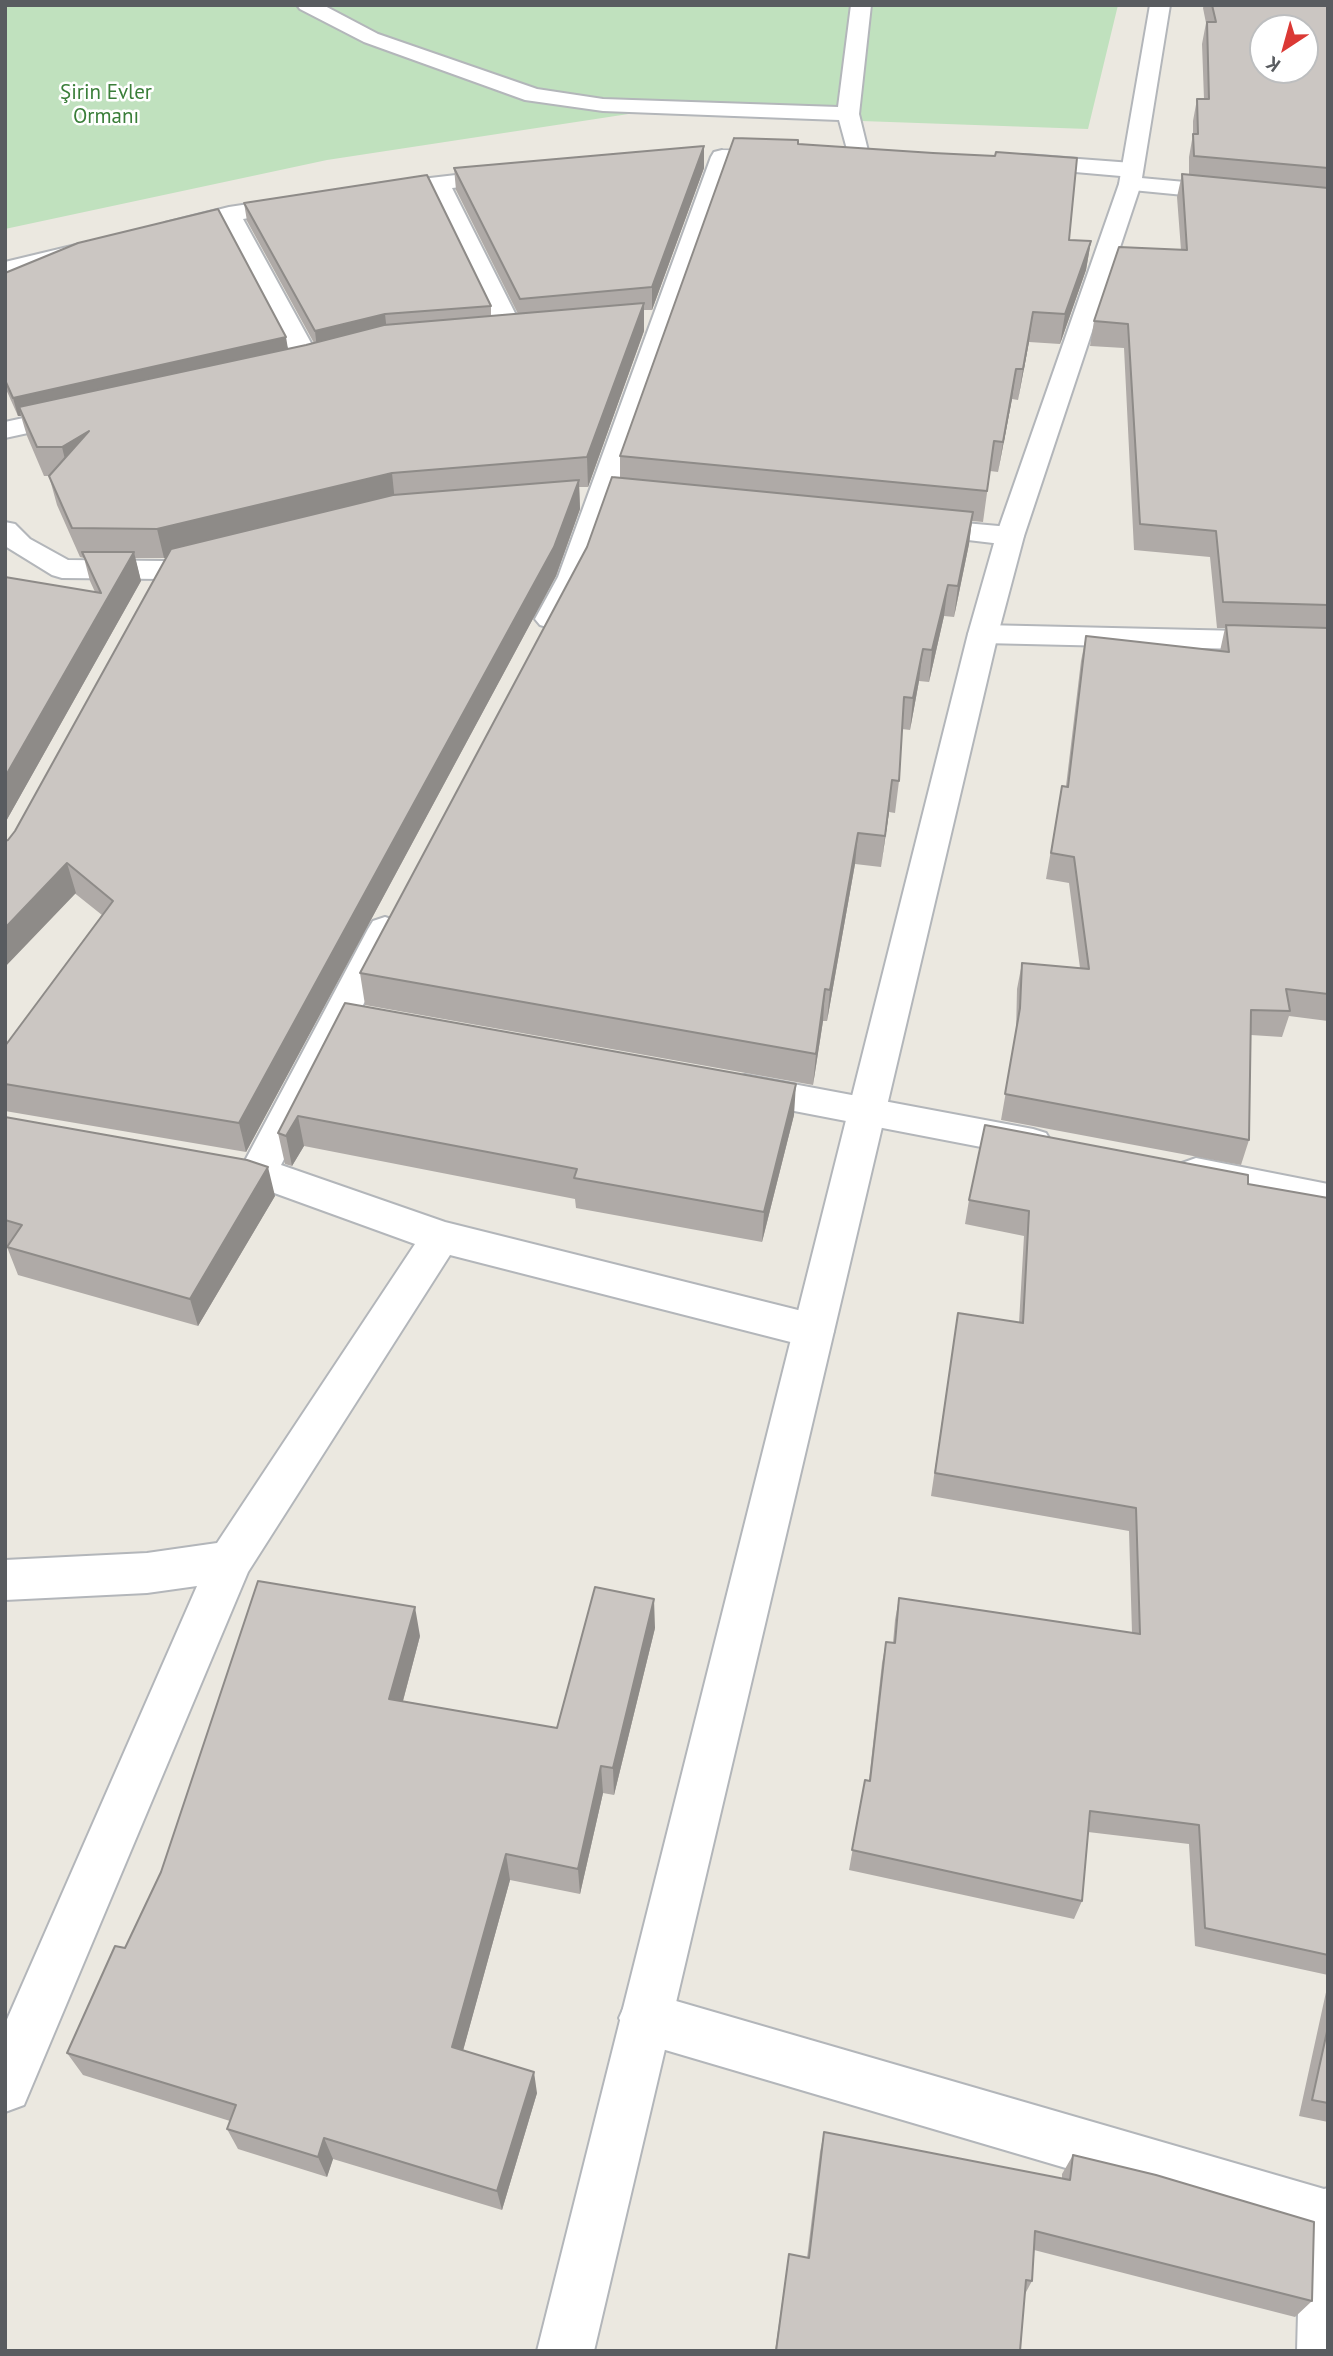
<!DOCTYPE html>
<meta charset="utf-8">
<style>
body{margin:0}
#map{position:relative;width:1333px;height:2356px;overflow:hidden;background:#ebe8e0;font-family:"PT Sans",sans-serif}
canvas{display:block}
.frame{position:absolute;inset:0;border:7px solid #595c60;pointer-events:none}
.north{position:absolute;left:1249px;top:14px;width:70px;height:70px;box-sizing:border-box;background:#fff;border:2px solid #bdbebf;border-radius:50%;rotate:216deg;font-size:19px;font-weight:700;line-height:28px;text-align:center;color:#595c60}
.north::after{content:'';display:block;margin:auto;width:24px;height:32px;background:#db3935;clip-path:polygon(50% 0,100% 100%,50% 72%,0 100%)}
</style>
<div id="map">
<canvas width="1333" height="2356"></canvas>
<div class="frame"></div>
<div class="north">K</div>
</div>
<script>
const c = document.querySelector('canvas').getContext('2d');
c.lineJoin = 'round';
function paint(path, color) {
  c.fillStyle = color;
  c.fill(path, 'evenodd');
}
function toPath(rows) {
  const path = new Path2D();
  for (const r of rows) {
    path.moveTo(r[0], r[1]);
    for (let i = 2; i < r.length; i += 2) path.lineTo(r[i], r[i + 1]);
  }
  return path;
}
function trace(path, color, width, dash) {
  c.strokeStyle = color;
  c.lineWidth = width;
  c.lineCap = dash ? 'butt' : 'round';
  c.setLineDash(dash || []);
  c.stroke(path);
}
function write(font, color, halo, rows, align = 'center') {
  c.font = font + ' "PT Sans",sans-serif';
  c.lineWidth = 5;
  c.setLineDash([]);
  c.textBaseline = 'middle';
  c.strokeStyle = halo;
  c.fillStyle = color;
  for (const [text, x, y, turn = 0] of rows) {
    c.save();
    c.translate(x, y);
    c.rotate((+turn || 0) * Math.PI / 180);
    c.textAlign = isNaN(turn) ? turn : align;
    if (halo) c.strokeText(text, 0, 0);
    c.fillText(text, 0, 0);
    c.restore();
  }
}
const green = toPath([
 [5,5,1118,5,1088,129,635,113,327,160,5,229]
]);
const service = toPath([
 [297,5,323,5,378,34,537,89,603,99,838,107,851,5,871,5,859,114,870,159,867,164,859,166,851,164,839,120,603,111,525,100,364,42,300,9,297,5]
]);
const minor = toPath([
 [722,150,780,151,788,153,791,158,788,163,780,165,731,164,586,577,560,625,550,628,540,625,535,619,558,577,711,157,714,152,722,150],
 [1026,155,1132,163,1140,165,1143,170,1140,175,1132,177,1018,167,1015,162,1018,157,1026,155],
 [507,169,515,171,518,176,515,181,452,188,524,331,520,336,511,339,502,336,498,331,430,190,379,198,371,196,368,191,371,186,379,184,507,169],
 [1130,177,1328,195,1328,209,1122,189,1119,184,1122,179,1130,177],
 [295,197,303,199,307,204,303,209,243,219,322,363,318,368,309,371,300,368,296,363,222,223,173,235,165,233,161,228,165,223,229,207,295,197],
 [80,244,88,246,92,251,88,256,5,276,5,262,80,244],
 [74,407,83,409,87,415,83,421,5,438,5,422,74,407],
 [919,519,1010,527,1020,530,1024,536,1020,542,1010,545,909,533,905,527,909,521,919,519],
 [5,522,15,524,30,539,68,560,164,561,174,564,178,570,174,576,164,579,62,578,52,575,5,546,5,522],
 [983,625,1328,633,1328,651,983,643,972,640,968,634,972,628,983,625],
 [385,917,397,921,402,929,281,1165,445,1222,814,1314,828,1319,834,1331,828,1343,814,1348,450,1255,248,1572,24,2105,5,2112,5,2024,197,1586,147,1593,5,1600,5,1560,147,1553,217,1543,415,1244,244,1182,239,1172,368,929,373,921,385,917],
 [745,1075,1033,1129,1046,1133,1052,1143,1046,1153,1033,1157,732,1099,726,1089,732,1079,745,1075],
 [1196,1158,1328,1184,1328,1214,1182,1183,1177,1173,1182,1163,1196,1158],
 [645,1992,1324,2189,1328,2188,1328,2351,1297,2351,1300,2237,645,2044,627,2036,619,2018,627,2000,645,1992]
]);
const tertiary = toPath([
 [1150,5,1170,5,1141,184,1024,536,998,634,594,2351,537,2351,968,634,996,536,1119,184,1150,5]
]);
const wall = toPath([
 [1204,5,1328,5,1328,1021,1289,1016,1282,1037,1251,1035,1249,1140,1241,1165,1001,1120,1016,1034,1017,989,1022,963,1080,968,1069,883,1046,879,1062,786,1066,786,1081,661,1086,636,1220,651,1225,628,1217,628,1210,557,1134,550,1124,348,1090,346,1094,321,1181,250,1177,197,1182,174,1189,174,1189,157,1193,134,1193,121,1197,99,1204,99,1202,44,1206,23,1203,8],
 [798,144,1069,240,1091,241,1086,270,1060,344,1029,342,1018,400,1012,399,998,472,990,471,983,522,972,521,969,544,954,617,944,616,929,682,919,681,910,730,902,729,899,781,895,813,889,812,881,867,855,864,827,1021,823,1021,813,1085,365,1005,360,973,587,547,620,478,620,456],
 [454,168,704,168,652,310,644,310,644,331,588,487,579,487,580,509,556,576,246,1152,5,1111,5,1046,102,915,8,840,15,831,166,558,135,558,141,581,5,823,95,592,90,581,84,558,80,557,57,505,49,476,44,476,27,436,21,416,18,416,5,387,5,273,288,349,314,343,247,221,244,203,491,306,491,316,518,314,456,190],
 [345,1003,794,1115,762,1242,576,1208,575,1199,304,1146,292,1166,285,1164,278,1133],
 [5,1117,275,1196,198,1326,18,1275,7,1247,8,1246,5,1245],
 [1248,1184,1328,1198,1328,1975,1195,1946,1189,1844,1088,1832,1082,1901,1074,1919,849,1870,865,1780,869,1780,882,1663,886,1642,893,1643,895,1620,899,1598,1132,1633,1129,1531,931,1496,958,1313,1019,1323,1024,1236,965,1224,969,1200],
 [655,1628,614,1795,603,1793,580,1894,510,1880,463,2050,537,2093,502,2210,333,2159,327,2177,238,2149,227,2129,230,2121,83,2075,67,2053,125,1948,420,1636,403,1701,557,1728],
 [1328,1983,1328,2122,1299,2116],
 [824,2132,1062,2179,1062,2174,1073,2155,1312,2301,1295,2317,1034,2250,1032,2281,1025,2294,1020,2351,775,2351,789,2254,807,2258,820,2152]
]);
const shadedWall = toPath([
 [704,146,704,168,652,310,652,287],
 [1091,241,1086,270,1060,344,1065,314],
 [644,303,644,331,588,487,587,457],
 [1033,312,1029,342,1018,400,1023,369],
 [385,314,387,332,317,349,315,331],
 [286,337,289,355,19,407,21,416,18,416,13,398],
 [1016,369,1012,399,998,472,1003,442],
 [89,431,69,476,62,447],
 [392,473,395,502,164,558,157,529],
 [579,480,580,509,556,576,246,1152,239,1123],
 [973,512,969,544,954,617,958,586],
 [134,552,141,581,5,823,5,777],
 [948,585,944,616,929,682,932,650],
 [923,649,919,681,910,730,913,698],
 [892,780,889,812,881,867,885,836],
 [858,833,855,864,827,1021,830,990],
 [67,863,76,893,5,967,5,928],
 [825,989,823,1021,813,1085,816,1054],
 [796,1084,794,1115,762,1242,764,1212],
 [298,1116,304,1146,292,1166,286,1136],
 [268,1167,275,1196,198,1326,190,1299],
 [654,1599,655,1628,614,1795,613,1768],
 [415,1607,420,1636,396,1727,389,1699],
 [601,1766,603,1793,580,1894,578,1869],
 [506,1854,510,1880,458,2069,452,2047],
 [534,2072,537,2093,502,2210,497,2191],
 [324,2138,333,2159,327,2177,318,2157]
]);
const building = toPath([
 [1212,5,1328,5,1328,168,1194,156,1193,134,1198,134,1197,99,1209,99,1207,22,1216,22,1212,5],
 [1263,28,1305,28,1305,70,1263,70,1263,28],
 [734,138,798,140,798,144,933,153,995,156,996,152,1077,158,1069,240,1091,241,1065,314,1033,312,1023,369,1016,369,1003,442,994,441,987,491,620,456,734,138],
 [704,146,652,287,520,299,454,168,704,146],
 [1182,174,1328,188,1328,605,1223,602,1216,531,1140,524,1128,324,1094,321,1119,247,1187,250,1182,174],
 [427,175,491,306,385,314,315,331,244,203,427,175],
 [218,209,286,337,13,398,5,380,5,273,78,243,218,209],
 [644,303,587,457,392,473,157,529,72,528,49,476,89,431,62,447,37,447,19,407,306,345,384,325,644,303],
 [612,477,973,512,958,586,948,585,932,650,923,649,913,698,904,697,899,781,892,780,885,836,858,833,830,990,825,989,816,1054,360,973,587,547,612,477],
 [579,480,554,547,239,1123,5,1084,5,1046,113,901,67,863,5,928,5,841,8,840,15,831,171,549,393,495,579,480],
 [82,552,134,552,5,777,5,577,101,593,82,552],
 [1226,625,1328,628,1328,994,1286,989,1290,1011,1251,1010,1249,1140,1005,1094,1020,1008,1022,963,1089,969,1074,857,1051,853,1062,786,1068,787,1086,636,1229,652,1226,625],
 [345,1003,796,1084,764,1212,574,1178,577,1169,298,1116,286,1136,278,1133,345,1003],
 [5,1117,247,1160,268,1167,190,1299,7,1247,22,1225,5,1220,5,1117],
 [985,1125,1248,1175,1248,1184,1328,1198,1328,1955,1205,1928,1199,1825,1090,1811,1082,1901,852,1850,865,1780,870,1781,886,1642,895,1643,899,1598,1140,1634,1136,1508,935,1473,958,1313,1023,1323,1029,1211,969,1200,985,1125],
 [258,1581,415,1607,389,1699,557,1728,595,1587,654,1599,613,1768,601,1766,578,1869,506,1854,452,2047,534,2072,497,2191,324,2138,318,2157,227,2129,236,2105,67,2053,115,1946,125,1948,161,1872,258,1581],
 [1328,2027,1328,2103,1312,2100,1328,2027],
 [824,2132,1070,2180,1073,2155,1156,2175,1314,2222,1312,2301,1035,2231,1032,2281,1026,2280,1020,2351,776,2351,789,2254,809,2258,824,2132]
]);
const farParknames = [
 ["Şirin Evler",106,93],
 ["Ormanı",106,117]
];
paint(green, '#c0e1be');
trace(service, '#b3b6ba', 4);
trace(minor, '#b3b6ba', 4);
trace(tertiary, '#b3b6ba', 4);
paint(service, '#fff');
paint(minor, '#fff');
paint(tertiary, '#fff');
paint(wall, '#afaaa7');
paint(shadedWall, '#8e8b88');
paint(building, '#cbc6c2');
trace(building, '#8e8b88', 2);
write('21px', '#3a7e39', '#fff', farParknames);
</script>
